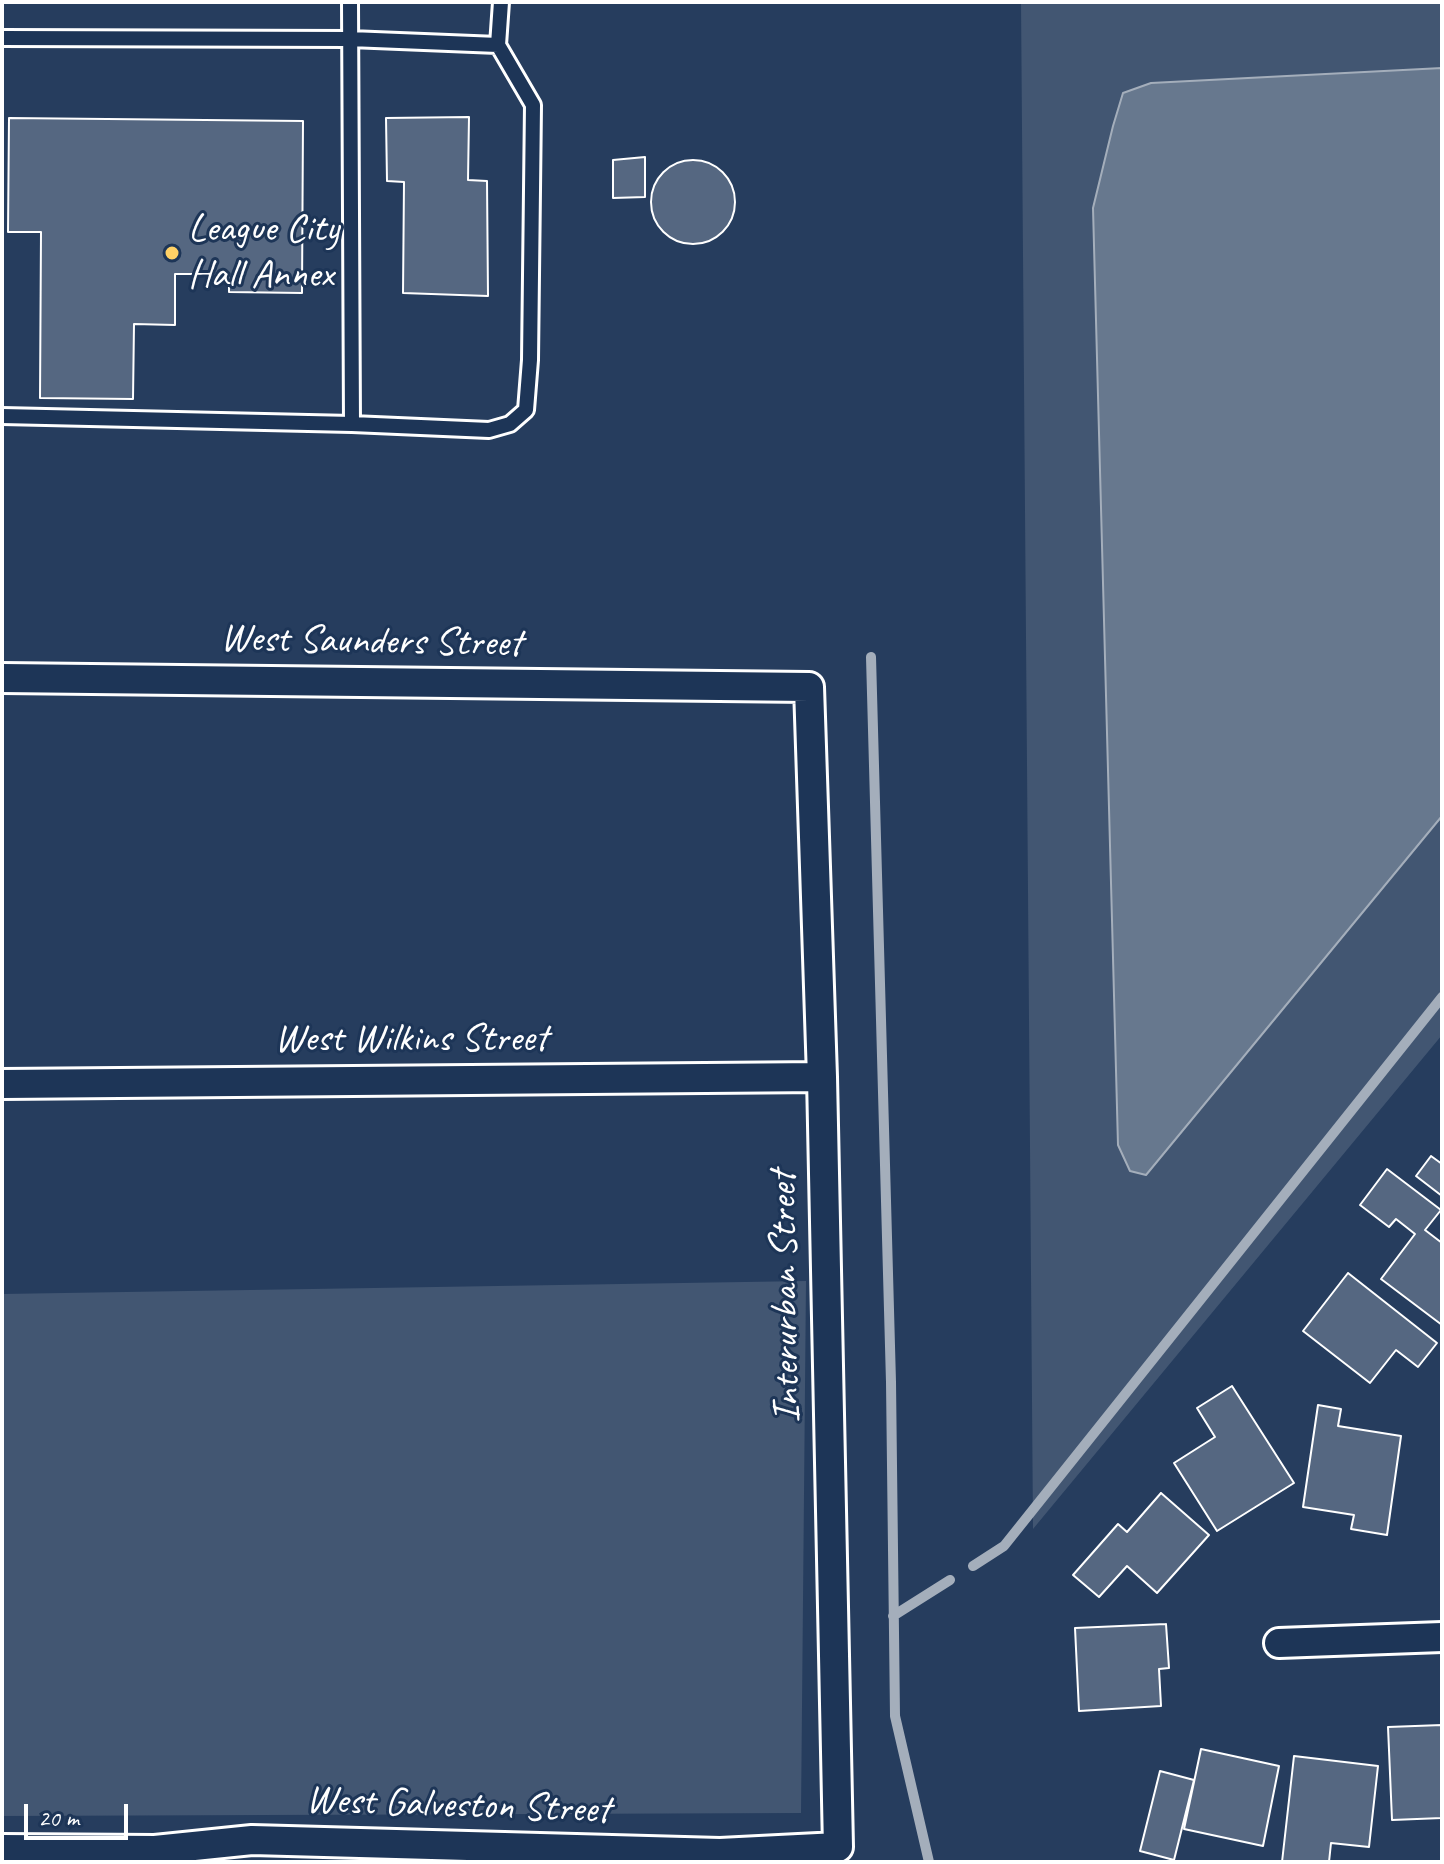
<!DOCTYPE html>
<style>
body{margin:0}
#map{position:relative;width:1444px;height:1864px;overflow:hidden;background:#263d5e;font-family:Caveat,sans-serif}
canvas{display:block}
.frame{position:absolute;inset:0;border:4px solid #fff;pointer-events:none}
.scale{position:absolute;left:24px;top:1804px;width:104px;height:36px;box-sizing:border-box;border:4px solid #fff;border-top:0;padding-left:10px;font-size:24px;line-height:28px;white-space:nowrap;color:#fff;-webkit-text-stroke:6px #1d3557;paint-order:stroke}
</style>
<div id="map">
<canvas width="1444" height="1864"></canvas>
<div class="frame"></div>
<div class="scale">20 m</div>
</div>
<script>
const c = document.querySelector('canvas').getContext('2d');
c.lineJoin = 'round';
function paint(path, color) {
  c.fillStyle = color;
  c.fill(path, 'evenodd');
}
function toPath(rows) {
  const path = new Path2D();
  for (const r of rows) {
    if (r.length === 3) {
      path.moveTo(r[0] + r[2], r[1]);
      path.arc(r[0], r[1], r[2], 0, 2 * Math.PI);
      continue;
    }
    path.moveTo(r[0], r[1]);
    for (let i = 2; i < r.length; i += 2) path.lineTo(r[i], r[i + 1]);
  }
  return path;
}
function trace(path, color, width, dash) {
  c.strokeStyle = color;
  c.lineWidth = width;
  c.lineCap = dash ? 'butt' : 'round';
  c.setLineDash(dash || []);
  c.stroke(path);
}
function write(font, color, halo, rows, align = 'center') {
  c.font = font + ' Caveat,sans-serif';
  c.lineWidth = 6;
  c.setLineDash([]);
  c.textBaseline = 'middle';
  c.strokeStyle = halo;
  c.fillStyle = color;
  for (const [text, x, y, turn = 0] of rows) {
    c.save();
    c.translate(x, y);
    c.rotate((+turn || 0) * Math.PI / 180);
    c.textAlign = isNaN(turn) ? turn : align;
    if (halo) c.strokeText(text, 0, 0);
    c.fillText(text, 0, 0);
    c.restore();
  }
}
const green = toPath([
 [1021,2,1442,2,1442,1035,1033,1529],
 [806,1281,801,1813,2,1816,2,1294]
]);
const water = toPath([
 [1442,68,1442,816,1146,1175,1130,1171,1118,1145,1093,208,1113,126,1123,93,1151,83,1442,68]
]);
const stream = toPath([
 [871,657,891,1382,895,1716,929,1862],
 [973,1566,1004,1546,1442,997],
 [893,1616,950,1580]
]);
const building = toPath([
 [469,117,468,180,487,181,488,296,403,293,404,182,387,181,386,118,469,117],
 [9,118,303,121,302,293,229,292,229,274,175,274,175,325,134,324,133,399,40,398,41,232,8,232,9,118],
 [645,157,645,197,613,198,613,160,645,157],
 [693,202,42],
 [1431,1156,1442,1164,1442,1196,1416,1176,1431,1156],
 [1387,1169,1441,1210,1425,1230,1442,1243,1442,1325,1381,1279,1415,1234,1396,1219,1389,1227,1360,1205,1387,1169],
 [1348,1273,1437,1343,1418,1367,1396,1350,1370,1383,1303,1331,1348,1273],
 [1232,1386,1294,1483,1217,1531,1174,1463,1215,1437,1197,1408,1232,1386],
 [1318,1405,1341,1409,1338,1426,1401,1436,1387,1535,1351,1529,1354,1515,1303,1507,1318,1405],
 [1161,1493,1209,1535,1157,1593,1127,1566,1099,1597,1073,1575,1118,1524,1127,1532,1161,1493],
 [1166,1624,1169,1668,1159,1669,1161,1706,1079,1711,1075,1628,1166,1624],
 [1442,1725,1442,1818,1392,1820,1388,1727,1442,1725],
 [1201,1749,1279,1766,1263,1846,1184,1829,1201,1749],
 [1294,1756,1378,1766,1369,1847,1331,1843,1329,1862,1282,1862,1294,1756],
 [1160,1771,1194,1780,1174,1860,1140,1851,1160,1771]
]);
const service = toPath([
 [2,38,350,39,498,45,501,2],
 [2,416,352,424,350,2],
 [352,424,489,430,510,424,526,410,530,360,533,105,498,45]
]);
const minor = toPath([
 [2,678,809,687,822,1077,838,1847,720,1853,252,1840,155,1850,2,1849],
 [2,1084,822,1077],
 [1279,1643,1442,1637]
]);
const markers = [
 [172,253,8,"#ffd166"]
];
const poiNames = [
 ["League City",188,230],
 ["Hall Annex",188,276]
];
const streetNames = [
 ["West Saunders Street",371,642,1],
 ["West Wilkins Street",411,1040],
 ["Interurban Street",786,1297,-91],
 ["West Galveston Street",458,1806,2]
];
paint(green, '#425672');
paint(water, '#67788e');
trace(water, '#a4aebb', 2);
trace(stream, '#a4aebb', 10);
paint(building, '#556781');
trace(building, '#fff', 2);
trace(service, '#fff', 20);
trace(minor, '#fff', 34);
trace(service, '#1d3557', 14);
trace(minor, '#1d3557', 28);
for (const [x, y, r, color] of markers) {
  const dot = new Path2D();
  dot.arc(x, y, r, 0, 2 * Math.PI);
  c.fillStyle = color;
  c.fill(dot);
  trace(dot, '#1d3557', 3);
}
write('40px', '#fff', '#1d3557', poiNames, 'left');
write('40px', '#fff', '#1d3557', streetNames);
</script>
